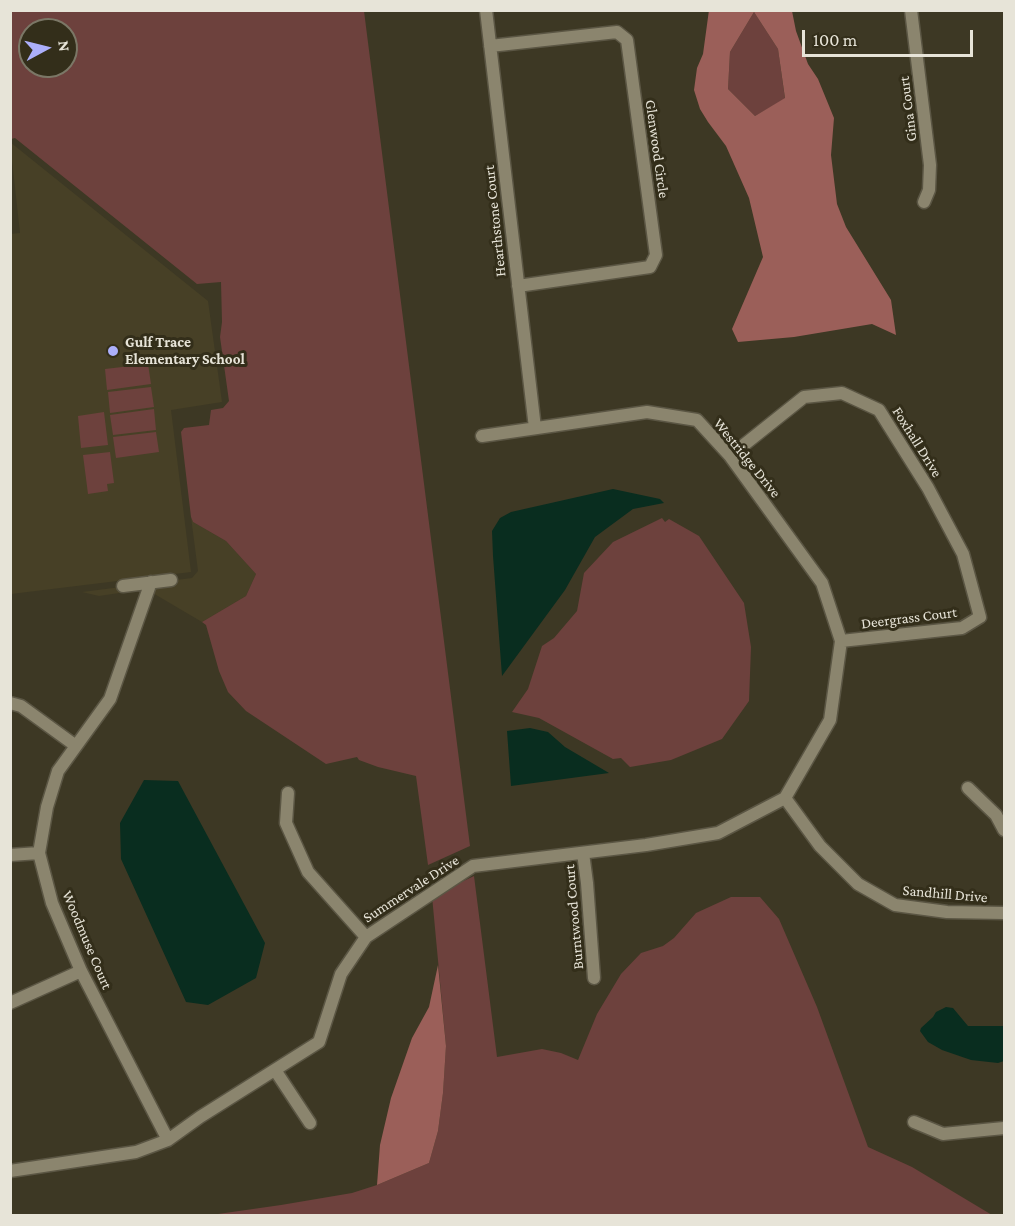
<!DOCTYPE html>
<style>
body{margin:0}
#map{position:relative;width:1015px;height:1226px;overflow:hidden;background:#3d3824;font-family:"Crimson Pro",serif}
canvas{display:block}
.frame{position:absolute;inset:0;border:12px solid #e7e4d8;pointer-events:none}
.north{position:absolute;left:18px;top:18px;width:60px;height:60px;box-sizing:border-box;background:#332e1a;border:2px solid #7b7766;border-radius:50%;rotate:83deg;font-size:16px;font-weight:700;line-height:24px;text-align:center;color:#e7e4d8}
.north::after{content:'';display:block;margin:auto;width:21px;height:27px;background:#acaffb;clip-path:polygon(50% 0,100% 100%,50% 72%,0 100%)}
.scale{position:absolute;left:802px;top:30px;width:171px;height:27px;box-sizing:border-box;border:3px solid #e7e4d8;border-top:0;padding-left:8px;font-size:18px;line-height:21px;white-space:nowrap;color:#e7e4d8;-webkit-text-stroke:4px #332e1a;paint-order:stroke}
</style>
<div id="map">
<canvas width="1015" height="1226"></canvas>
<div class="frame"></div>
<div class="north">N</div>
<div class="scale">100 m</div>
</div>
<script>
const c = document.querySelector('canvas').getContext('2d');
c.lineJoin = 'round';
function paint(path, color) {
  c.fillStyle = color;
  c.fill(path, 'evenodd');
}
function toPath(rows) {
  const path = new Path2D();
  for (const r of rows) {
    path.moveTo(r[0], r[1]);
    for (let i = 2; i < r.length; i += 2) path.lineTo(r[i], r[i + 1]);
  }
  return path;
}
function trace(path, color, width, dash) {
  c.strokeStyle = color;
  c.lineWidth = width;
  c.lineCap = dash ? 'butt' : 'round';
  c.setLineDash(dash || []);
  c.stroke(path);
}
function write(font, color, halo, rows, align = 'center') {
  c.font = font + ' "Crimson Pro",serif';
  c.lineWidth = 6;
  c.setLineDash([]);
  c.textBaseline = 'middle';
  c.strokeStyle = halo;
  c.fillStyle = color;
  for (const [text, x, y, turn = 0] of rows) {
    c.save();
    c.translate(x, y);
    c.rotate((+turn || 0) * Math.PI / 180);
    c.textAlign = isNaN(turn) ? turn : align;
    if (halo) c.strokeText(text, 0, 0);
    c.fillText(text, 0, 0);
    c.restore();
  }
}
const built = toPath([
 [10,142,208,301,222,402,171,410,191,572,11,594,10,234,20,233],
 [191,517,193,522,226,541,256,574,246,596,202,622,146,589,99,596,82,592,192,578,198,571]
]);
const green = toPath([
 [10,11,364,11,470,846,428,865,416,776,378,767,359,760,357,757,326,764,246,711,228,692,219,671,206,625,202,622,246,596,256,574,226,541,193,522,191,517,181,432,184,428,209,425,211,410,223,408,229,401,220,337,222,322,221,282,197,284,15,138,11,139],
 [30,30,66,30,66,66,30,66],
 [754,12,778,49,785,99,755,116,728,89,730,52],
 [148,364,151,384,107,390,105,369],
 [151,387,154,407,110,413,108,392],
 [154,409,156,430,113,435,110,415],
 [104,412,108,445,81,448,78,416],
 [156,432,159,452,116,458,113,437],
 [110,452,114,483,107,484,108,491,88,494,83,455],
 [662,518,665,522,669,519,699,536,744,603,751,647,749,701,722,739,671,760,630,767,621,758,613,759,539,718,512,712,528,689,542,646,554,638,577,611,584,573,613,542],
 [474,876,497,1057,542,1049,561,1053,578,1060,597,1014,621,974,641,953,663,946,674,938,696,913,731,897,760,897,779,919,817,1007,868,1147,912,1167,992,1215,204,1216,281,1205,352,1193,377,1185,429,1163,438,1131,443,1093,446,1046,432,896]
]);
const forest = toPath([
 [709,10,792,11,796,31,808,64,818,79,834,118,831,155,837,204,846,227,891,300,896,335,872,324,794,337,738,342,732,329,763,257,749,198,726,146,708,122,700,109,694,90,697,68,703,54],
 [754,12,778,49,785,98,755,116,728,89,730,52],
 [438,965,446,1046,443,1093,438,1131,429,1163,377,1185,380,1145,391,1098,412,1038,429,1007]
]);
const water = toPath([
 [613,489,660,499,664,503,633,509,595,537,565,590,502,676,493,556,492,531,500,518,511,512],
 [530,728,548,732,565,747,609,773,511,786,507,731],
 [144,780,178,781,265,943,256,978,208,1005,186,1002,121,859,120,823],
 [946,1007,953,1008,968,1026,1004,1026,1004,1061,998,1063,971,1060,942,1050,928,1042,920,1031,921,1028,933,1017,936,1012]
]);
const street = toPath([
 [486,10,535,428],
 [911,10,930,165,929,190,924,202],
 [490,46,617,32,627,40,656,255,650,267,518,286],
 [730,456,804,397,842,393,879,410,928,488,963,554,980,617,962,628,841,641],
 [151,582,110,699,58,771,47,807,39,853,52,903,81,971,168,1140],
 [123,586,171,580],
 [10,703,21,706,76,746],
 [968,788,996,815,1004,830],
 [288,793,286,823,308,872,366,937],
 [785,798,820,846,858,884,895,905,947,912,1004,913],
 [583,853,587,883,594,978],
 [10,855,39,853],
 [10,1003,81,971],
 [275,1070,310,1123],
 [914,1122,943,1134,1004,1128],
 [10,1171,136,1152,168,1140,200,1117,319,1042,341,974,366,937,473,866,646,845,718,833,785,798,830,720,841,641,822,583,730,456,697,420,647,412,482,436]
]);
const markers = [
 [113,351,6,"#acaffb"]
];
const streetNames = [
 ["Gina Court",908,109,-97],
 ["Glenwood Circle",657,149,82],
 ["Hearthstone Court",495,221,-96],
 ["Foxhall Drive",917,442,58],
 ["Westridge Drive",747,458,51],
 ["Deergrass Court",909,618,-7],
 ["Summervale Drive",411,889,-33],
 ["Sandhill Drive",945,894,5],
 ["Burntwood Court",574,917,-95],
 ["Woodmuse Court",87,940,67]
];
const poiNames = [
 ["Gulf Trace",125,342],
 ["Elementary School",125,359]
];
paint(built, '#474026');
paint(green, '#6d413d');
paint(forest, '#9b5f59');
paint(water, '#092d1f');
trace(street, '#5b5644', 15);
trace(street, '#8b856e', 12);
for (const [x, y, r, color] of markers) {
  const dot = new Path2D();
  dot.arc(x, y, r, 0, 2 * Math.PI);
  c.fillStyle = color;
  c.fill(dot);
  trace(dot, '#332e1a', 2);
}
write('15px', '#e7e4d8', '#332e1a', streetNames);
write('bold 15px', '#e7e4d8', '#332e1a', poiNames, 'left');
</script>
